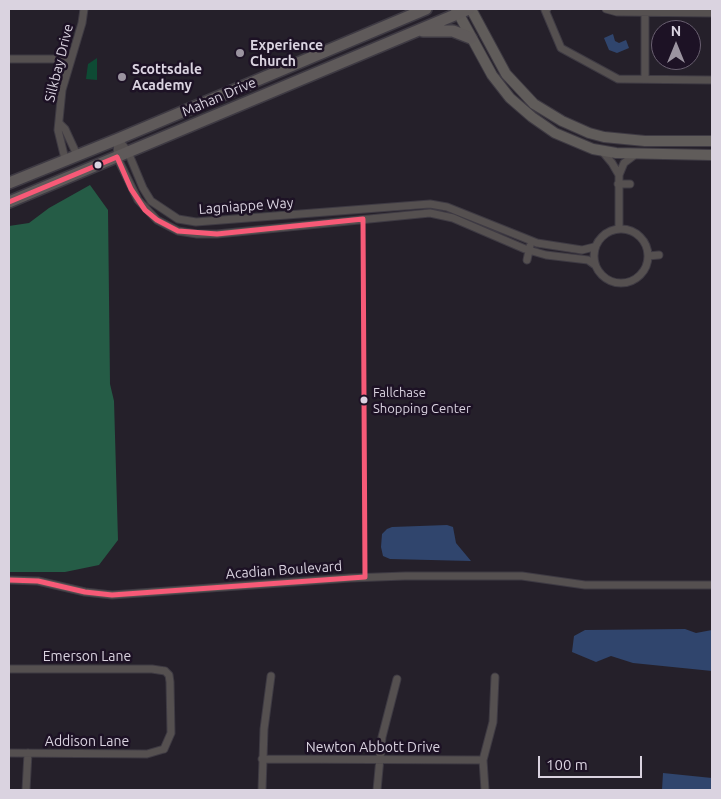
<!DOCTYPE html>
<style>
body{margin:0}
#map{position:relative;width:721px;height:799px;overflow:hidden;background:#25202a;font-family:Ubuntu,sans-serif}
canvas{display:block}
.frame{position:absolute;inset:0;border:10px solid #dad3e0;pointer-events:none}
.north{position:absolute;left:651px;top:20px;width:50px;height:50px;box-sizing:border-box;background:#1d1225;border:1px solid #695f70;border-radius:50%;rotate:0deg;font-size:14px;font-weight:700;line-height:20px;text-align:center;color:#dad3e0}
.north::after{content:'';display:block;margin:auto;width:18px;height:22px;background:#9b94a0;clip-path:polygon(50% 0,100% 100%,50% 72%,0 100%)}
.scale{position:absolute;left:538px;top:756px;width:104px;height:22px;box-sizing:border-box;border:2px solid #dad3e0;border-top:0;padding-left:6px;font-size:15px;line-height:18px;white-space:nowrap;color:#dad3e0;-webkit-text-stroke:4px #1d1225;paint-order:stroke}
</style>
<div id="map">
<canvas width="721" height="799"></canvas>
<div class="frame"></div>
<div class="north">N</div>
<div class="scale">100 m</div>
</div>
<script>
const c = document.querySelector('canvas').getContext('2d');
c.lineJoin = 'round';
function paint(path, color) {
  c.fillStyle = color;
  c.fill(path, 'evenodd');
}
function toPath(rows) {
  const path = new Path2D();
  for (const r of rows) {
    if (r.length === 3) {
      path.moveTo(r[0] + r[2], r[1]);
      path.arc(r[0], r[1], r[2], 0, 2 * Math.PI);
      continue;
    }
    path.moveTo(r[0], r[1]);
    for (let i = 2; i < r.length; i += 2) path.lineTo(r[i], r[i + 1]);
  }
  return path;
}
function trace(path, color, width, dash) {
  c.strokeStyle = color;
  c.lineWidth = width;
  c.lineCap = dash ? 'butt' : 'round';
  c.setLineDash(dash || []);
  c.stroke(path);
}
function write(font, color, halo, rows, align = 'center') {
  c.font = font + ' Ubuntu,sans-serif';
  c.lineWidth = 5;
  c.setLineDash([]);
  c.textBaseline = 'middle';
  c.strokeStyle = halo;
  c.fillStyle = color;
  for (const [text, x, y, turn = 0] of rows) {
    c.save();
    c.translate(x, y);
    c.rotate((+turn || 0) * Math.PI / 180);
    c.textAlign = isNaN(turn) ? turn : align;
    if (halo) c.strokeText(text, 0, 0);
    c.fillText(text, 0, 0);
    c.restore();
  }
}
const green = toPath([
 [97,58,97,80,86,79,88,64]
]);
const forest = toPath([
 [90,185,108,210,110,384,114,401,118,540,99,565,65,572,9,572,9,226,29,223,49,208]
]);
const water = toPath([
 [613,34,615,41,619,43,626,40,629,48,617,53,609,50,604,38],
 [447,525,453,527,456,543,471,561,390,559,383,556,381,547,382,534,387,529,392,527],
 [685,629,696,633,712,630,712,671,633,663,611,656,596,662,572,652,574,636,585,630],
 [663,773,712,778,712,790,662,790]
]);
const minor = toPath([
 [547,9,545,10,561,48,618,79,712,80],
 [606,9,617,12,712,13],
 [645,12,645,79],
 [9,59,70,59],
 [60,124,65,129,77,155],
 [118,139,117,157,138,200,157,220,178,231,197,234,217,234,430,213,453,218,525,249,546,255,588,260,595,265],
 [118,139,128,152,143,188,151,201,178,219,196,222,430,204,447,207,537,243,582,250,594,247],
 [602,151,612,163,619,175],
 [65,159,58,130,62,90,82,23,84,9],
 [618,184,630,184],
 [619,228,619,175,624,163,636,154],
 [621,256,27],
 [648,256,659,255],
 [527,260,530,246],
 [9,580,38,581,85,592,112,595,350,578,405,576,522,576,585,585,712,585],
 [9,669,152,669,165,671],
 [164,749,171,733,170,682,169,675,165,671],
 [9,753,147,754,164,749],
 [262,759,483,760],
 [26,790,28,753],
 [262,790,264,729,271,676],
 [377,790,382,737,397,679],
 [485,790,483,760,493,722,495,677]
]);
const secondary = toPath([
 [456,9,492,75,510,98,532,117,555,133,593,149,616,153,712,155],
 [471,9,506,74,534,104,562,121,589,133,604,137,645,141,712,141]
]);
const primary = toPath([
 [423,31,453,31,471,38],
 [9,183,118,139,426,9],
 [9,202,469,9]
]);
const bus1 = toPath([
 [117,157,131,189,145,210,157,220,178,231,217,234,363,219],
 [9,202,117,157],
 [363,219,365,577],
 [9,580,38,581,85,592,112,595,365,577]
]);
const markers = [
 [240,53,5,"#9b94a0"],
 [122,77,5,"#9b94a0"],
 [98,165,4.5,"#dad3e0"],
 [364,400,4.5,"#dad3e0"]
];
const busNames = [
 ["Fallchase",373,393],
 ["Shopping Center",373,409]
];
const poiNames = [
 ["Experience",250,45],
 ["Church",250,61],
 ["Scottsdale",132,69],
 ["Academy",132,85]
];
const streetNames = [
 ["Silkbay Drive",59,63,-76],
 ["Mahan Drive",219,97,-23],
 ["Lagniappe Way",246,206,-4],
 ["Acadian Boulevard",284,570,-4],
 ["Emerson Lane",87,656],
 ["Addison Lane",87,741],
 ["Newton Abbott Drive",373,747]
];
paint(green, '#0e4a34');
paint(forest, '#255c46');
paint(water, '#30456d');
trace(minor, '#3e3a43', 9);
trace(secondary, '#3e3a43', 12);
trace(primary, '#3e3a43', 14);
trace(minor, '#555050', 7);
trace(secondary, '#605c5a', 10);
trace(primary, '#5f5a5a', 11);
trace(bus1, '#f75a77', 5);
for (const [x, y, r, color] of markers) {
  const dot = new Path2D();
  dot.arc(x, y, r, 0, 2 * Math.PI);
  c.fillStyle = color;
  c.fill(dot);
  trace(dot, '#1d1225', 2);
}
write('13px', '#dad3e0', '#1d1225', busNames, 'left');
write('bold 14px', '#dad3e0', '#1d1225', poiNames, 'left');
write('14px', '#dad3e0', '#1d1225', streetNames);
</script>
